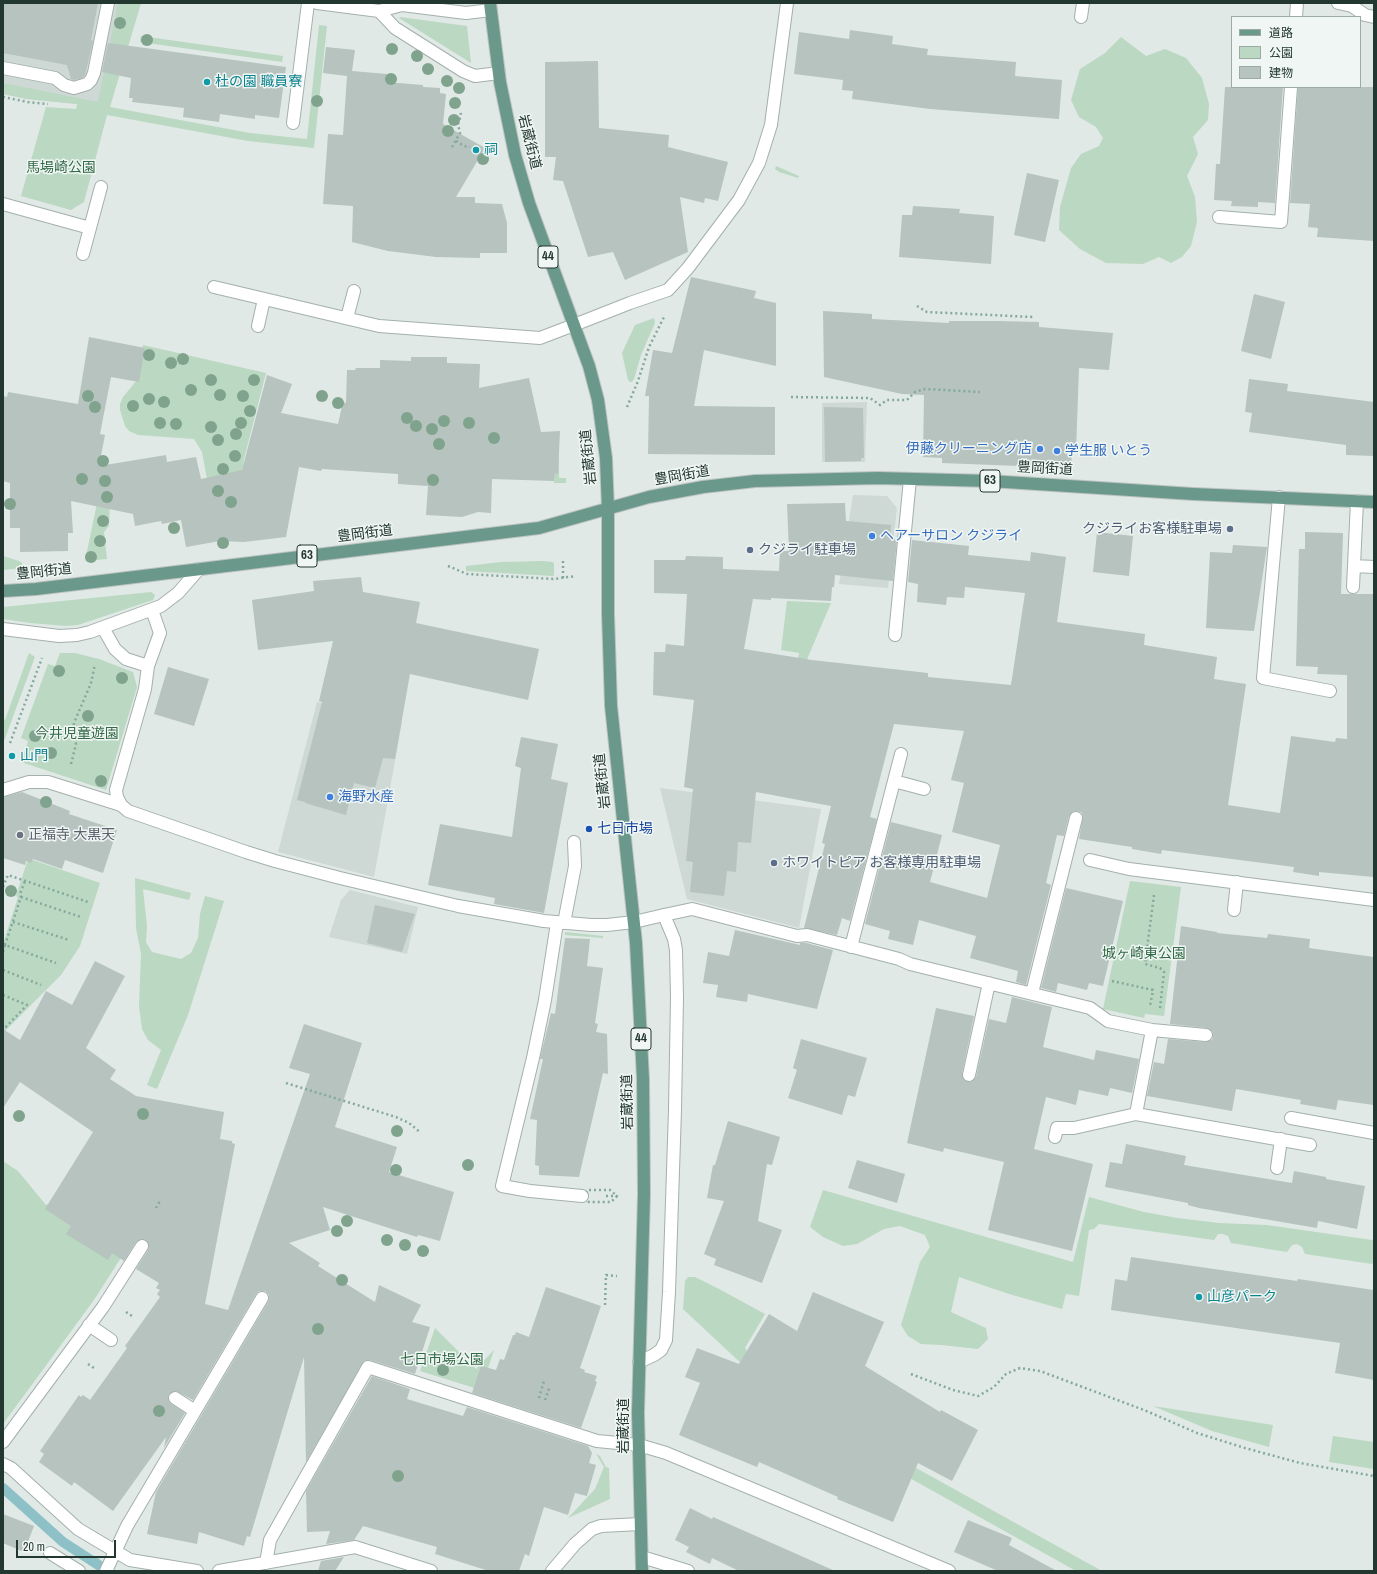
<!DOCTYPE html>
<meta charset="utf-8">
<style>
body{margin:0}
#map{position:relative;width:1377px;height:1574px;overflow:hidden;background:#e0e9e5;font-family:"Archivo Narrow","Noto Sans JP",sans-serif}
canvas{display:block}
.frame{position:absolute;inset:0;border:4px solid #233731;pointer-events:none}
.legend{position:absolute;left:1231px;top:16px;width:130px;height:72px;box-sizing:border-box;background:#f0f6f3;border:1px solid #9eaaa5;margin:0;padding:5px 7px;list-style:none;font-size:12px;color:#233731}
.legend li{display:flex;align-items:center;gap:8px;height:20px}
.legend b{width:20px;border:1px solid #9eaaa5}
.scale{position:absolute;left:16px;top:1540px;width:100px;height:18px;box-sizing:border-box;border:2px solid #233731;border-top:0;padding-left:5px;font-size:12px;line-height:14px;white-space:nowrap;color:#233731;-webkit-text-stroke:3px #f0f6f3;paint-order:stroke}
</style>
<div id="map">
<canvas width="1377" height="1574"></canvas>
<div class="frame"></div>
<ul class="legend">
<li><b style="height:5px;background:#6a998c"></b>道路</li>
<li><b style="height:11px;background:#bbd8c2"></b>公園</li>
<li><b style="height:11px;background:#b6c3be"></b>建物</li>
</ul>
<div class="scale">20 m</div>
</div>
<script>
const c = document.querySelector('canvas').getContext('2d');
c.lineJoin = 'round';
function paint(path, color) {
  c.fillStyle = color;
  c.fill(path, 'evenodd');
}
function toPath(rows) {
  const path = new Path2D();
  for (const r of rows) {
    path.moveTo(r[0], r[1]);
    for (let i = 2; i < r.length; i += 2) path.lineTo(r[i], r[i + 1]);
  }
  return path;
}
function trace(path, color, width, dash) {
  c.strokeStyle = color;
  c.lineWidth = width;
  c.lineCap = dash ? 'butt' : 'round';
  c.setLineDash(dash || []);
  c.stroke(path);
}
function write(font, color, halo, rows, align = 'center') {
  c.font = font + ' "Archivo Narrow","Noto Sans JP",sans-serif';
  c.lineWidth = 3;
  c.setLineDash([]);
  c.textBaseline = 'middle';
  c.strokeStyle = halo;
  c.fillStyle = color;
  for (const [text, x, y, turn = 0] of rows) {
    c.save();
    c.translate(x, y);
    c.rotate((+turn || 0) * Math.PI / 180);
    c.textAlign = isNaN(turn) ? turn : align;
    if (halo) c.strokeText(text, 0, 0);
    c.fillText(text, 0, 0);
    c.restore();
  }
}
const built = toPath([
 [3,3,141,3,107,115,77,104,27,99,3,94],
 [867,402,865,462,822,462,822,403],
 [853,495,887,496,897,508,888,588,839,584],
 [317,702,402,722,374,877,278,852],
 [660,788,821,809,799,928,687,899],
 [350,890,418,907,407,954,329,937,341,900]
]);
const green = toPath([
 [118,3,141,3,110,107,250,133,307,139,319,25,327,26,314,148,248,141,107,115,84,202,71,210,21,196,46,107,76,109,77,104,27,99,3,94,3,83,98,102],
 [400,17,467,26,471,63,399,18],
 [141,36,283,56,282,62,140,42],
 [1121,37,1146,56,1165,49,1186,58,1202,78,1209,104,1208,120,1193,137,1198,154,1187,176,1195,197,1197,222,1191,246,1182,257,1171,263,1159,257,1143,264,1106,263,1080,249,1059,230,1060,207,1071,168,1081,154,1099,146,1103,138,1096,127,1079,117,1071,100,1080,69,1105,53],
 [776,166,799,176,798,178,779,172,775,169],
 [654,318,655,323,641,355,634,379,632,382,630,382,628,380,622,353,635,325],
 [143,345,266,373,244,459,237,509,210,495,202,452,194,439,138,435,129,431,125,426,120,410,120,404,123,397,137,380],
 [559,449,559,478,566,478,566,483,554,483,555,463],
 [102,479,111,480,109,526,104,532,107,559,85,561],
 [3,556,19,561,22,563,22,568,3,570],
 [543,561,553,562,554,564,554,575,553,576,466,571,466,566,501,562],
 [151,592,155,595,153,600,78,625,66,626,30,623,3,619,3,607],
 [787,601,831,603,808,657,796,692,791,691,799,653,781,650],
 [29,653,35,657,4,741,3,719,5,720],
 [60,653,75,653,99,659,133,672,137,687,106,790,21,762,28,741,21,738,48,664,55,666],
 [33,860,100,883,80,946,61,975,3,1033,3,944,18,897,16,896,27,862],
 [135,878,191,893,189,900,143,889,147,926,146,942,152,952,181,959,191,953,198,938,200,914,205,896,224,901,188,1015,157,1089,147,1085,161,1050,148,1040,142,1029,139,1006,141,954,136,928],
 [1130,881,1181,887,1164,1016,1145,1014,1144,1018,1103,1009],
 [565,932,603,936,603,938,565,935],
 [3,1161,18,1171,46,1205,70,1198,138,1231,94,1300,3,1424],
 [823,1190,1073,1262,1089,1197,1144,1212,1177,1218,1219,1223,1267,1225,1372,1240,1374,1241,1374,1260,1372,1264,1305,1254,1302,1247,1297,1244,1292,1245,1287,1252,1231,1243,1228,1236,1223,1234,1218,1234,1214,1240,1099,1224,1094,1229,1089,1230,1079,1296,1066,1294,1062,1309,1009,1294,959,1277,951,1312,986,1328,988,1339,978,1349,941,1345,921,1344,908,1336,901,1325,920,1262,930,1247,925,1235,900,1226,884,1229,857,1244,843,1246,823,1237,810,1227],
 [688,1277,695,1277,719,1289,765,1314,745,1348,750,1355,862,1438,1102,1571,1076,1571,856,1448,744,1366,683,1309,685,1281],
 [435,1328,476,1369,494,1350,481,1390,420,1371],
 [1153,1406,1273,1425,1269,1447,1212,1431],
 [1333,1436,1374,1442,1374,1469,1329,1462],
 [596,1454,600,1456,606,1467,609,1468,610,1499,568,1518,595,1489,604,1467],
 [98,1556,102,1562,95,1566,91,1566,88,1564]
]);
const stream = toPath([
 [3,1488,63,1542,103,1568,104,1571]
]);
const building = toPath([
 [3,3,98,3,91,40,93,41,85,75,82,78,74,80,71,79,67,65,3,53],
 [850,30,893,36,892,44,928,49,927,55,1016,62,1015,76,1062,80,1059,119,930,109,852,99,853,91,842,90,843,80,794,74,799,32,849,39],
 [108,43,286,67,279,118,255,115,255,119,220,114,219,122,183,117,184,108,132,102,133,98,129,98,131,78,102,72],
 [326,47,355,50,352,71,387,74,386,82,423,85,423,87,440,88,440,93,446,94,443,124,485,148,456,197,475,197,475,203,502,204,507,223,507,253,480,253,480,258,436,257,388,251,352,242,353,206,323,204,328,134,343,135,347,76,323,73],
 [598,61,599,128,669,135,668,147,728,162,718,201,705,198,704,203,680,197,688,252,625,280,613,252,588,257,563,181,553,180,556,157,545,157,545,62],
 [1225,87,1283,87,1275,203,1258,202,1258,207,1231,206,1232,201,1214,200,1216,164,1220,164],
 [1298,87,1374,87,1374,241,1317,237,1318,228,1308,227,1310,204,1290,203],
 [1027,173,1059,180,1045,242,1014,235],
 [913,206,960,209,959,213,994,216,991,264,899,257,902,215,912,215],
 [691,277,756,291,754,298,776,303,776,366,704,350,694,406,775,407,775,455,648,454,649,396,645,396,653,350,672,353],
 [1254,294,1285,302,1271,359,1241,351],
 [823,311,872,314,872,319,949,323,949,321,997,321,1039,322,1039,327,1113,333,1109,370,1079,368,1076,451,1072,450,1071,468,942,463,942,458,923,457,924,395,902,394,824,377],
 [89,337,145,348,139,382,111,377,100,434,105,435,99,466,166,455,167,462,196,457,201,479,242,470,267,375,292,384,281,413,338,424,343,402,346,403,347,370,355,370,356,368,380,368,380,360,411,361,411,357,447,357,447,363,480,364,479,388,529,378,541,432,560,431,558,474,555,473,554,481,492,479,491,513,478,512,462,517,426,515,428,486,398,484,398,474,322,469,321,471,299,467,286,537,244,542,220,541,186,547,181,520,162,524,161,521,135,526,133,514,71,501,73,533,68,533,68,551,20,552,20,528,10,528,10,483,3,481,3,396,7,397,8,392,78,404],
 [1249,379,1288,384,1287,391,1374,402,1374,456,1346,455,1346,445,1249,432,1252,413,1245,412],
 [824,407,863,408,864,458,861,458,861,461,825,462],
 [845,503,846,521,891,525,890,538,897,539,893,581,835,575,834,587,832,587,831,601,771,598,771,600,753,599,744,649,812,660,928,673,928,677,1011,685,1025,593,965,587,964,598,947,597,946,605,917,602,918,584,908,582,912,540,969,546,968,555,1030,561,1031,552,1066,557,1057,622,1145,634,1144,645,1217,657,1214,679,1246,684,1228,805,1280,813,1291,736,1335,742,1336,738,1347,739,1347,675,1317,674,1318,667,1296,666,1299,549,1305,549,1305,532,1343,533,1341,594,1374,594,1374,877,1319,872,1319,876,1293,872,1294,867,1162,850,1161,854,1132,849,1132,847,1079,839,1083,816,1081,812,1074,811,1069,816,1064,836,1057,835,1046,883,1051,885,1026,985,1016,982,1018,971,970,958,976,936,919,920,913,945,888,939,890,931,865,924,891,822,942,835,930,882,987,898,1000,845,952,832,964,783,951,780,964,731,894,724,870,817,877,819,850,921,842,918,837,935,804,928,825,844,822,843,831,806,756,792,751,843,738,842,736,872,727,871,724,896,690,892,693,862,686,861,693,789,684,787,694,700,653,695,654,652,665,652,666,644,684,646,687,594,654,593,654,560,685,560,686,556,723,557,723,569,779,571,780,551,789,551,787,504],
 [1097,532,1133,536,1129,576,1093,572],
 [1233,545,1267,547,1254,631,1206,628,1210,552,1232,553],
 [361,577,363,592,420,602,416,623,539,649,528,700,410,674,395,759,383,758,375,788,354,783,346,815,305,803,305,802,297,800,322,702,319,701,333,641,258,650,252,600,314,591,313,581],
 [168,667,209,679,194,726,154,714],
 [521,737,558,744,551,779,568,783,544,913,494,904,495,898,428,885,440,824,512,837,521,768,515,766],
 [22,792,70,811,69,814,117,830,103,873,65,860,62,869,33,859,31,863,26,861,25,865,3,858,3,797],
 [1066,888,1123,901,1103,986,1089,983,1087,990,1058,983,1056,992,1041,988],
 [375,905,415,914,402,952,367,943],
 [1181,926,1217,932,1217,933,1267,938,1268,934,1310,939,1309,948,1374,957,1374,1105,1338,1100,1336,1110,1300,1104,1301,1100,1236,1089,1232,1111,1147,1096,1154,1062,1164,1064,1168,1039,1206,1042,1212,1040,1213,1036,1213,1032,1207,1028,1170,1024],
 [735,930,800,945,800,943,806,943,833,950,817,1009,748,994,747,1002,716,997,718,985,703,983,708,952,729,956],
 [565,938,590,939,587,966,603,968,595,1023,598,1024,596,1032,607,1034,608,1074,603,1073,579,1177,539,1175,539,1166,535,1165,537,1120,530,1119,543,1059,540,1059,551,1013,555,1014],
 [95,961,125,976,86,1048,116,1070,110,1079,136,1096,224,1112,220,1139,232,1141,232,1143,235,1144,205,1304,228,1310,310,1074,289,1068,304,1024,362,1043,335,1127,397,1147,389,1172,454,1192,440,1241,418,1235,417,1237,323,1207,330,1230,289,1243,320,1263,318,1266,375,1302,379,1285,421,1305,412,1322,430,1327,415,1374,370,1360,364,1361,306,1462,304,1357,250,1537,247,1536,244,1546,199,1532,197,1544,147,1534,156,1492,268,1302,269,1295,265,1291,259,1291,256,1294,193,1400,176,1391,169,1394,168,1397,169,1402,185,1413,164,1448,166,1437,113,1511,74,1482,72,1486,39,1462,44,1454,40,1451,79,1395,81,1397,83,1395,90,1400,127,1348,125,1346,160,1297,157,1294,160,1290,156,1288,159,1283,136,1269,148,1250,149,1246,146,1240,142,1239,136,1242,124,1261,112,1253,108,1260,66,1234,71,1226,45,1209,93,1132,20,1082,3,1108,3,1029,20,1040,46,991,72,1005],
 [1012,997,1052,1007,1043,1047,1094,1060,1096,1050,1139,1059,1132,1093,1110,1088,1108,1096,1079,1090,1076,1105,1046,1097,1034,1149,1093,1164,1072,1251,988,1230,1004,1162,944,1148,943,1152,907,1143,936,1008,974,1016,962,1074,964,1080,971,1082,976,1077,989,1019,1006,1023],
 [801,1039,867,1058,855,1097,848,1095,842,1115,788,1098,797,1070,793,1068],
 [728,1121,780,1137,772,1165,767,1164,758,1221,782,1230,762,1283,714,1265,716,1259,704,1254,724,1201,707,1198,713,1165,715,1165],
 [1126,1144,1186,1156,1184,1165,1292,1183,1294,1171,1326,1177,1326,1179,1365,1186,1357,1229,1318,1221,1317,1228,1199,1208,1188,1205,1188,1203,1105,1187,1110,1162,1122,1164],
 [857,1160,905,1174,897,1203,848,1188],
 [1131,1257,1297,1281,1298,1279,1374,1290,1374,1380,1335,1373,1340,1343,1111,1310,1115,1279,1127,1281],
 [546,1287,601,1306,580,1368,585,1370,584,1372,597,1376,595,1381,597,1382,581,1428,472,1393,481,1366,496,1370,500,1359,504,1360,513,1335,515,1335,516,1332,529,1337],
 [813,1292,884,1322,865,1366,940,1412,941,1410,978,1430,952,1481,918,1463,893,1522,837,1499,838,1497,759,1462,757,1467,679,1435,700,1383,685,1377,697,1348,739,1364,769,1314,797,1331],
 [372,1376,410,1389,407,1399,463,1416,467,1407,588,1446,592,1453,589,1463,596,1465,587,1496,575,1493,568,1515,544,1507,529,1556,525,1554,519,1571,489,1571,435,1554,437,1547,363,1526,354,1540,326,1544,330,1531,307,1532,306,1491],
 [690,1508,712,1519,713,1517,835,1571,739,1571,712,1558,710,1564,686,1552,689,1547,675,1540],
 [3,1514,34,1526,24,1552,3,1543],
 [968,1520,1012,1538,1009,1545,1057,1571,998,1571,954,1552],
 [344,1557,335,1571,318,1571,321,1561]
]);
const path = toPath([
 [3,97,28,102,48,104],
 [456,141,464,146,470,147],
 [452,147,460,133,458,124,461,115,460,110],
 [917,306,927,312,1033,317],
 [791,397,870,398,880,405,887,400,907,400,915,392,925,389,980,392],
 [627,407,638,381,649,347,664,317],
 [448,566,467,574,554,579,576,576],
 [563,578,563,559],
 [10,743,42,658],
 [71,764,76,744,73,733,74,723,91,683,95,664],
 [3,887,8,875,88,902],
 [1154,895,1145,964,1160,968,1164,972,1160,1008],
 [21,897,81,917],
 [13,922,69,940],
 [5,945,21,897,20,894,25,881],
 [3,952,5,945,56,963],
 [3,970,41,985],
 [1112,981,1153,990,1150,1006],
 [3,995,27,1005,3,1030],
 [286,1083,396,1117,409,1123,421,1133],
 [589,1190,610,1190,617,1196,611,1202,589,1202,582,1196,589,1190],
 [606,1196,617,1196],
 [156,1208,160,1201],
 [605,1305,606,1275,617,1276],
 [126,1312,132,1316],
 [426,1362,429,1355],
 [88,1364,94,1368],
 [911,1374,953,1390,978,1396,994,1387,1006,1374,1020,1368,1040,1371,1144,1410,1197,1433,1245,1448,1300,1463,1374,1476],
 [539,1398,544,1381],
 [545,1400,550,1386]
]);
const service = toPath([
 [317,3,379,11,402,5,466,13,491,10],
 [1352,6,1365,15,1374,17],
 [379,11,395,28,463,71,475,76,499,73],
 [1081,17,1083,3],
 [1296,17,1297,3],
 [3,68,55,78,64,85,74,88,87,84,91,80,94,73,108,3],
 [293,123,308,3],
 [3,204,90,228],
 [1219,217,1281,222,1291,87],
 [83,254,101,187],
 [214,287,379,326,540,338,574,325],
 [347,318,354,291],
 [258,326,264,299],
 [1279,497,1263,678,1330,691],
 [1354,566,1374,567],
 [1353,587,1357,501],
 [895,635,910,479],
 [894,781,924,789],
 [3,790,29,782,48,782,121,805],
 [1090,860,1129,869,1374,900],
 [1234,910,1237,882],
 [664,915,692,909,797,936,807,935,899,959,910,964,1090,1008,1108,1021,1152,1030,1206,1035],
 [557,923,545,1000,533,1058,502,1186,530,1191,582,1196],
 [564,923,575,866,574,842],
 [851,947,901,754],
 [1032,993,1076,818],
 [1152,1030,1136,1114,1310,1145],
 [969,1075,989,983],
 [1291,1118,1374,1133],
 [1055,1137,1057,1128,1074,1128,1136,1114],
 [1277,1168,1281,1139],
 [89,1325,111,1340],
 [175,1398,195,1411],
 [3,1442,103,1307,142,1246],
 [639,1445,666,1453,949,1571],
 [50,1553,79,1571],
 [642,1557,688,1571],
 [106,1571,127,1526,262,1298]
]);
const minor = toPath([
 [1338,3,1352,6],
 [574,325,630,303,668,290,688,268,739,200,759,163,771,125,787,3],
 [152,610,160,633,148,666,145,689,116,790,117,797,121,805,128,811,246,852,275,861,340,878,458,906,544,921,591,925,607,925,634,922,664,915,674,939,676,950,677,998,675,1110,669,1292,666,1340,661,1350,654,1355,639,1362],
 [103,628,115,649,126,659,148,666],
 [3,629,59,636,77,635,90,632,161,606,178,593,199,569],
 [3,1464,11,1468,78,1529,130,1560,197,1571],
 [266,1563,270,1540,368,1367,597,1441,639,1445],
 [219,1571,355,1547,431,1571],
 [552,1571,575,1544,592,1529,601,1526,640,1524]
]);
const primary = toPath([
 [490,3,500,82,515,155,529,203,589,366,598,400,606,458,608,509,608,614,611,706,636,943,643,1079,644,1194,638,1413,642,1571],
 [3,591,36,589,539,528,649,497,703,487,755,481,878,478,990,481,1193,494,1374,502]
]);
const trees = [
 [120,23],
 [147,40],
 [392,49],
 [417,56],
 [428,69],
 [391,79],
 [447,81],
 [459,88],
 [317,101],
 [455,103],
 [454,120],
 [448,131],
 [483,159],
 [149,355],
 [183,359],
 [171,363],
 [211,380],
 [254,380],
 [191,390],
 [220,395],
 [88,396],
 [243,396],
 [322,396],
 [149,399],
 [164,402],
 [338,403],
 [133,406],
 [95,407],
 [250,411],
 [407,418],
 [444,421],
 [160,423],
 [241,423],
 [469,423],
 [176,424],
 [416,426],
 [211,427],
 [432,429],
 [236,434],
 [494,438],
 [218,440],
 [439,444],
 [235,456],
 [103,461],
 [223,469],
 [82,479],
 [433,480],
 [105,481],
 [218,491],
 [107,497],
 [231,502],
 [10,504],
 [103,521],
 [174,528],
 [100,541],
 [223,543],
 [91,557],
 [59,671],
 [122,678],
 [88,716],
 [35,736],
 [51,753],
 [101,781],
 [46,802],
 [11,891],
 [143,1114],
 [19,1116],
 [397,1131],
 [468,1165],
 [396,1170],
 [347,1221],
 [337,1231],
 [387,1240],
 [405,1245],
 [423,1251],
 [342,1280],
 [318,1329],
 [443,1370],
 [159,1411],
 [398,1476]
];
const markers = [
 [207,82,4,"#0f9aa8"],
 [476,150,4,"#0f9aa8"],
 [1040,449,4,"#3f7fe0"],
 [1057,451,4,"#3f7fe0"],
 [1230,529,4,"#5c6f8a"],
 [872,536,4,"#3f7fe0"],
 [750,550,4,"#5c6f8a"],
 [12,756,4,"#0f9aa8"],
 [330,797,4,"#3f7fe0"],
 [589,829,4,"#1a4fb4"],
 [20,835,4,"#6b7280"],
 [774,863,4,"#5c6f8a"],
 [1199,1297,4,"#0f9aa8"]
];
const shields = [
 [548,257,20],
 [990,481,20],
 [307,556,20],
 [641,1039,20]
];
const shieldNames = [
 ["44",548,257],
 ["63",990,481],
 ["63",307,556],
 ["44",641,1039]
];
const cultureNames = [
 ["杜の園 職員寮",215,82],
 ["祠",484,150],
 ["山門",20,756],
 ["山彦パーク",1207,1297]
];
const streetNames = [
 ["岩蔵街道",529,142,76],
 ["岩蔵街道",589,457,-96],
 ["豊岡街道",1045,469,3],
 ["豊岡街道",682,476,-10],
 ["豊岡街道",365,534,-7],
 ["豊岡街道",44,572,-6],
 ["岩蔵街道",603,781,-96],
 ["岩蔵街道",628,1102,-91],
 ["岩蔵街道",624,1426,-90]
];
const parkNames = [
 ["馬場崎公園",61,168],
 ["今井児童遊園",77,734],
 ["城ヶ崎東公園",1144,954],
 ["七日市場公園",442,1360]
];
const shopNames = [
 ["伊藤クリーニング店",1032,449,"right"],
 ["学生服 いとう",1065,451],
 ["ヘアーサロン クジライ",880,536],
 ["海野水産",338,797]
];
const serviceNames = [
 ["クジライお客様駐車場",1222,529,"right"],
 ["クジライ駐車場",758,550],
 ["ホワイトピア お客様専用駐車場",782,863]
];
const transitNames = [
 ["七日市場",597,829]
];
const worshipNames = [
 ["正福寺 大黒天",28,835]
];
paint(built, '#ced8d4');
paint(green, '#bbd8c2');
trace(stream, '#8ec0c8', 10);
paint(building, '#b6c3be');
trace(service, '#a4b0ab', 14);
trace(minor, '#a4b0ab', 14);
trace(primary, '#bdc3c1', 14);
trace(path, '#84a99c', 2.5, [2, 3]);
trace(service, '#fff', 12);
trace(minor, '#fff', 12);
trace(primary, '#6a998c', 12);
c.fillStyle = '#80a38e';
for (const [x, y] of trees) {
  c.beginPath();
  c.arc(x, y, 6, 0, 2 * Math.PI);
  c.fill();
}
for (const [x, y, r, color] of markers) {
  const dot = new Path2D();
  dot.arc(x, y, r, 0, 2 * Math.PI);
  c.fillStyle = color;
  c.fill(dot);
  trace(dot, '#f0f6f3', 1.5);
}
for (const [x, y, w] of shields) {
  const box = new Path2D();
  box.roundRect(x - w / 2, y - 11, w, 22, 3);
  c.fillStyle = '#f0f6f3';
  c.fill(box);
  trace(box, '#233731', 1);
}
write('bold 13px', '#233731', null, shieldNames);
write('14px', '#0d838f', '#f0f6f3', cultureNames, 'left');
write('14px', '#233731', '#f0f6f3', streetNames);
write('14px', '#326946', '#f0f6f3', parkNames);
write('14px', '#366cbe', '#f0f6f3', shopNames, 'left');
write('14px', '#4e5e75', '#f0f6f3', serviceNames, 'left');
write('14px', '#164399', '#f0f6f3', transitNames, 'left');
write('14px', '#5b616d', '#f0f6f3', worshipNames, 'left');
</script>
